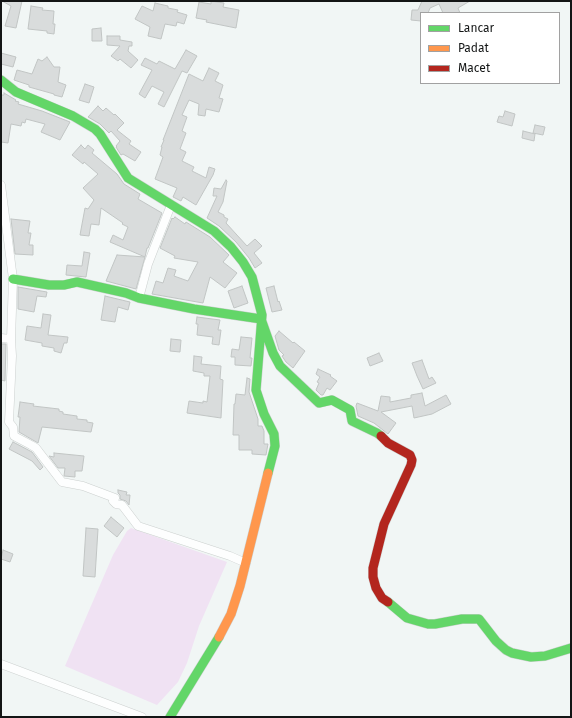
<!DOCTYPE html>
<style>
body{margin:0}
#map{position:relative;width:572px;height:718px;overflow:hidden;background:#f1f6f5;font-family:"Fira Sans",sans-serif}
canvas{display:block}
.frame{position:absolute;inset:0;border:2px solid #131515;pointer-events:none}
.legend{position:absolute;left:420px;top:12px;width:140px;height:72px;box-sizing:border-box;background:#fff;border:1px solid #a1a1a1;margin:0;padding:5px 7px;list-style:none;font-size:12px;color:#131515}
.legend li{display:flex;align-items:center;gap:8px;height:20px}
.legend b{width:20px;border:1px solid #a1a1a1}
</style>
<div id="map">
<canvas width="572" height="718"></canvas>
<div class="frame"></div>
<ul class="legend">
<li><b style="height:5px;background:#63d668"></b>Lancar</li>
<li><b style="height:5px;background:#ff974d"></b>Padat</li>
<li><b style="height:5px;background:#b3261e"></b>Macet</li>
</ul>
</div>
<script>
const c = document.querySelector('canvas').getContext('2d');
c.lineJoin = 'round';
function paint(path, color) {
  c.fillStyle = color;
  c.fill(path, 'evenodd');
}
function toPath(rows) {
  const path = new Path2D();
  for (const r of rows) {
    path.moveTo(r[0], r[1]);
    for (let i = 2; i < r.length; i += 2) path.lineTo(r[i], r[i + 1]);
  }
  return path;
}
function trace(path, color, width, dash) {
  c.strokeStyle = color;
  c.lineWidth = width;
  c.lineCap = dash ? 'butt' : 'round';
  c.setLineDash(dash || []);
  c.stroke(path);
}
const green = toPath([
 [131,528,227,562,199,626,187,663,178,682,157,705,65,666,113,555,127,531]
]);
const building = toPath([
 [2,1,22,1,16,28,5,26,11,6,2,1],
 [211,1,224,3,223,7,239,10,236,28,206,22,207,20,196,18,199,2,211,4,211,1],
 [422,1,470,1,458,8,460,13,443,13,439,4,430,8,428,13,421,13,421,21,411,20,412,10,418,10,422,1],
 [155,3,168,6,168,8,178,10,177,12,187,15,184,24,177,22,176,26,165,24,161,39,148,36,150,27,135,19,142,6,153,11,155,3],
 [31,6,43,8,42,10,54,11,53,24,55,24,54,34,47,33,47,31,28,29,31,6],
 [101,28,102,41,92,41,92,29,101,28],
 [107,36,120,36,120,40,132,42,132,46,129,46,128,51,138,60,131,68,120,59,118,61,111,56,120,46,107,45,107,36],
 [186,50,197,56,187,73,182,71,164,107,158,104,164,92,152,86,145,98,139,94,152,70,141,65,145,58,157,64,159,61,175,69,186,50],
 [1,53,16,57,13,67,1,64,1,53],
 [47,57,54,67,60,67,58,82,66,85,62,97,54,95,54,94,29,87,29,85,14,80,17,70,32,74,38,59,42,61,47,57],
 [209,68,219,73,215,81,223,85,219,98,223,99,219,112,206,109,205,116,198,115,199,104,189,100,182,115,187,117,182,131,186,133,180,149,186,152,182,161,194,167,192,171,206,178,209,167,215,169,213,175,196,205,183,197,181,201,173,197,177,188,155,179,163,157,160,155,162,147,161,147,164,140,163,140,189,74,203,81,209,68],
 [85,84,94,87,89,103,79,100,85,84],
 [4,93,16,100,15,101,19,102,18,104,42,111,70,122,60,140,41,132,45,124,26,119,25,123,22,122,21,126,11,124,8,143,1,142,1,95,4,95,4,93],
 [98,106,103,111,106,108,114,115,115,114,124,123,117,130,131,141,129,144,141,152,135,161,123,154,121,155,116,147,117,147,116,146,120,141,111,131,109,133,100,124,88,117,98,106],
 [505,111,515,114,512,126,497,122,499,116,503,117,505,111],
 [535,125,545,127,543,135,533,133,535,125],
 [523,131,535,134,534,141,522,138,523,131],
 [81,145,85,149,88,145,94,150,92,153,117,174,124,184,140,194,138,199,162,213,148,248,147,248,145,257,110,242,113,235,123,240,128,227,122,224,123,223,101,208,99,225,91,224,89,236,80,235,85,208,88,209,94,200,83,188,98,174,84,162,83,164,72,155,81,145],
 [226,180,227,181,223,202,218,212,224,215,224,217,228,219,226,223,247,246,255,239,262,246,254,253,262,263,255,268,249,258,236,242,219,226,207,218,217,196,213,196,214,188,221,189,226,180],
 [175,217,185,224,186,222,210,237,229,255,223,262,237,273,225,288,210,277,203,303,152,294,156,281,163,283,168,268,176,270,174,276,188,281,198,262,174,258,175,256,160,248,172,218,173,219,175,217],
 [11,219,30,221,28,233,31,233,29,245,33,245,33,255,15,254,11,219],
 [84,252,90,253,86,277,66,275,67,265,82,266,84,252],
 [117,255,145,257,136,289,106,281,117,255],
 [242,286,248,303,234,308,228,291,242,286],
 [274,286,278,302,279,301,282,310,272,312,266,288,274,286],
 [18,287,47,292,46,297,37,296,34,312,18,309,18,287],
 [105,296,130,302,128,310,118,307,115,322,101,320,105,296],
 [43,314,51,315,48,335,68,337,67,343,64,343,61,353,54,351,54,348,42,346,42,343,25,340,27,326,41,328,43,314],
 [197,317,220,320,218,330,221,330,219,345,212,344,213,337,197,335,198,324,196,324,197,317],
 [279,331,293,343,294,342,305,351,293,368,286,362,282,356,284,355,279,350,275,336,279,331],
 [241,337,252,338,250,358,252,358,251,366,235,365,235,357,231,357,232,349,239,350,241,337],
 [171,339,181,340,180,352,170,351,171,339],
 [1,344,6,344,5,381,1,380,1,344],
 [379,353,383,361,370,366,367,358,379,353],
 [194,356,202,357,201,364,221,366,220,379,223,380,221,418,187,413,189,401,203,403,203,401,207,402,210,376,204,376,204,373,193,371,194,356],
 [422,360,429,379,432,377,436,383,423,389,417,376,412,363,422,360],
 [318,369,331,375,330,376,337,381,330,390,327,388,323,395,321,395,316,390,319,383,317,382,320,377,316,374,318,369],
 [247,378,250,379,249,392,258,419,258,426,262,426,264,431,264,444,268,444,266,455,252,454,252,450,239,450,239,435,233,435,234,404,235,404,236,394,245,395,247,378],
 [422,393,425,406,446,395,451,404,432,414,414,418,412,406,381,412,396,423,388,434,374,423,358,416,356,406,357,403,378,411,381,396,390,397,390,402,411,398,411,395,422,393],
 [20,402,34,404,33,406,59,409,59,411,63,412,63,414,77,416,77,419,87,420,87,422,93,423,91,432,42,427,38,443,19,432,20,417,18,417,20,402],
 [13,442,32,452,43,467,40,470,32,461,9,449,13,442],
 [54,453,84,456,82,471,75,471,75,477,64,476,65,468,58,468,49,456,54,457,54,453],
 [118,490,127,492,126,495,130,495,129,505,126,501,120,499,120,495,118,493,118,490],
 [111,517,124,528,117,537,104,526,111,517],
 [86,528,98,529,95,577,83,576,86,528],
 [3,550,13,554,10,562,1,559,3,550]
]);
const street = toPath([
 [1,185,13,279,11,339,12,356,9,422,13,427,14,436,31,445,36,448,62,482,83,486,115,498,113,501,116,504,122,505,138,526,230,556,246,563],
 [139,298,148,264,171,205],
 [1,338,11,339],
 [1,664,142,717]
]);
const fast = toPath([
 [1,80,16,92,73,116,95,129,100,134,128,178,214,231,231,247,243,262,252,277,262,315,256,390,264,414,274,434,275,446,268,473],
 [13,279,49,285,64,285,77,282,126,293,139,298,194,309,261,319,273,353,280,366,319,403,332,400,350,410,352,421,377,433,381,436],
 [388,602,407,618,428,624,435,624,462,619,479,619,496,641,506,650,512,653,531,657,545,656,571,648],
 [170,717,219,637]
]);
const slow = toPath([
 [219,637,231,614,240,586,268,473]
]);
const jam = toPath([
 [381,436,388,443,410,455,412,460,411,465,384,524,373,568,373,577,376,588,382,598,388,602]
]);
paint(green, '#f0e2f3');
paint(building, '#d9dcdc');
trace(building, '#c1c5c4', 1);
trace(street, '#ccd0cf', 9);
trace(fast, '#ccd0cf', 10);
trace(slow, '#ccd0cf', 10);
trace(jam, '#ccd0cf', 10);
trace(street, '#fdfefe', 8);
trace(fast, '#63d668', 9);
trace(slow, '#ff974d', 9);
trace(jam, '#b3261e', 9);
</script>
